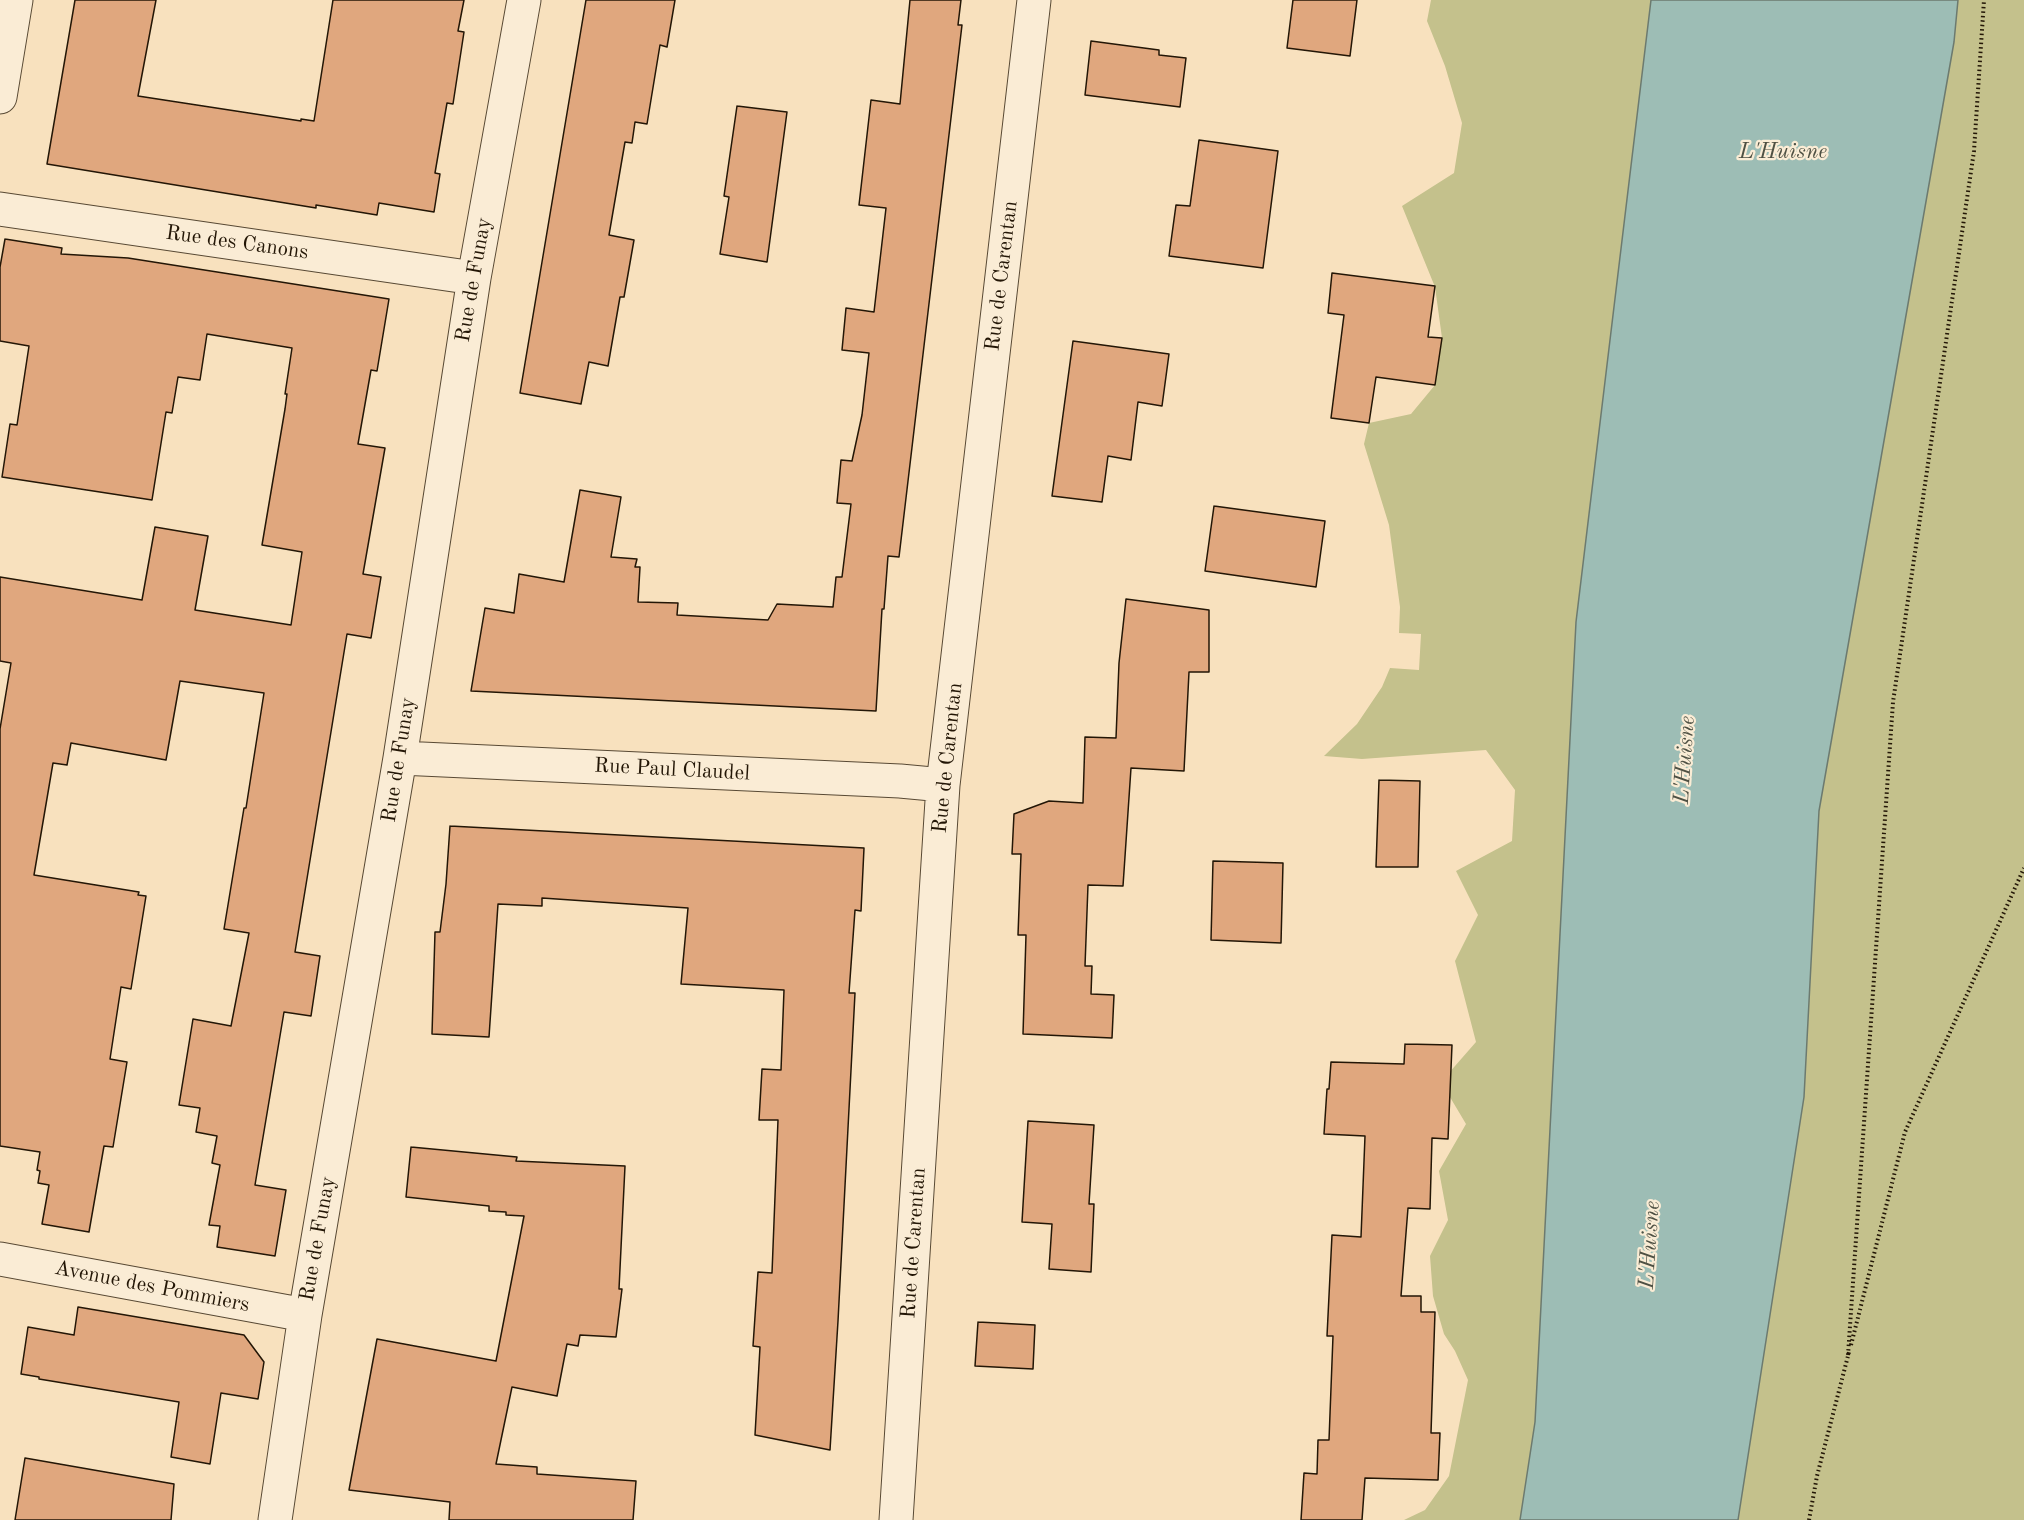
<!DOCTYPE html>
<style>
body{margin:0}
canvas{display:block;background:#f8e1be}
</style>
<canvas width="2024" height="1520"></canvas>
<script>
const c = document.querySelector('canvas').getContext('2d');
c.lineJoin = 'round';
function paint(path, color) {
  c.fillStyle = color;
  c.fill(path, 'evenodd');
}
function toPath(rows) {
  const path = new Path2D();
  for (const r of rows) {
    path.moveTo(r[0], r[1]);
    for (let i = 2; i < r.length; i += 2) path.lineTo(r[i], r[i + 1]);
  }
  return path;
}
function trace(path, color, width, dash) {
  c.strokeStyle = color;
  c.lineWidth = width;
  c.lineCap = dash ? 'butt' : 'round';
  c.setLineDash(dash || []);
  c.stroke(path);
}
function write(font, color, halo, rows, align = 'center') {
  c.font = font + ' "Old Standard TT",serif';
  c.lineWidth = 4.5;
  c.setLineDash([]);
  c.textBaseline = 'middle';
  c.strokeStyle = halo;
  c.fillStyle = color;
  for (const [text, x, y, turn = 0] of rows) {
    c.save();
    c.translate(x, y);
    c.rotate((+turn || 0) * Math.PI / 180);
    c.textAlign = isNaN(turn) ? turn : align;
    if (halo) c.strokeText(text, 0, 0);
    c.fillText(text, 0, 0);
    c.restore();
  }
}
const green = toPath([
 [1431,0,1651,0,1576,622,1535,1422,1520,1520,1404,1520,1425,1510,1449,1476,1468,1380,1455,1351,1444,1334,1433,1296,1430,1256,1448,1220,1439,1171,1466,1124,1441,1082,1476,1042,1455,961,1478,915,1456,871,1512,841,1515,790,1486,750,1362,759,1324,756,1357,724,1382,687,1390,668,1419,670,1421,634,1399,633,1400,607,1389,525,1364,444,1369,423,1411,414,1435,385,1442,338,1435,287,1402,206,1454,173,1462,123,1445,66,1427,21],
 [1958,0,2024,0,2024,1520,1738,1520,1804,1097,1819,811,1954,42]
]);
const water = toPath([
 [1651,0,1958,0,1954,42,1819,811,1804,1097,1738,1520,1520,1520,1535,1422,1576,622,1651,0]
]);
const building = toPath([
 [75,0,156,0,138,96,301,121,301,119,314,121,333,0,464,0,458,31,464,32,453,104,447,103,435,173,440,174,434,212,379,203,377,215,316,205,316,208,47,164,75,0],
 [586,0,675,0,667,47,660,45,647,124,635,122,632,143,625,142,609,235,634,240,624,297,620,297,608,366,589,362,581,404,520,393,586,0],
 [910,0,961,0,958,25,962,25,899,557,888,556,884,609,882,609,876,711,471,691,485,608,514,613,519,574,564,582,580,490,621,497,611,557,637,559,635,567,640,567,638,602,678,603,677,615,768,620,777,604,833,607,836,577,842,577,851,504,837,503,841,460,852,461,862,415,869,353,842,350,846,308,874,312,886,208,859,205,871,100,900,104,910,0],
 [1293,0,1357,0,1350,56,1287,48,1293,0],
 [1091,41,1159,50,1159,55,1186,58,1180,107,1085,95,1091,41],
 [737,106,787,112,767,262,720,254,729,197,724,196,737,106],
 [1199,140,1278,151,1263,268,1169,256,1176,205,1190,206,1199,140],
 [5,239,62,248,61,254,128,258,389,299,377,371,371,370,358,444,385,448,363,574,381,577,371,638,347,634,295,952,320,956,311,1016,284,1012,255,1185,286,1190,275,1256,217,1247,220,1226,209,1225,220,1165,212,1163,217,1136,196,1132,200,1108,179,1105,193,1019,231,1026,249,933,224,929,244,808,246,808,264,693,180,681,166,760,71,743,67,765,53,763,34,875,139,892,138,895,146,896,131,989,121,987,110,1059,127,1062,113,1147,104,1146,89,1232,42,1224,49,1185,38,1183,40,1171,37,1170,40,1152,0,1146,0,729,11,663,0,661,0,577,142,600,155,527,208,536,195,610,291,625,302,552,262,545,285,409,287,394,285,394,292,348,207,334,200,380,178,377,172,413,166,412,152,500,2,477,10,424,17,425,29,346,0,341,0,267,5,239],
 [1332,273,1435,286,1428,337,1442,338,1435,385,1376,377,1369,423,1331,418,1344,315,1328,313,1332,273],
 [1073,341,1169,354,1162,406,1138,402,1131,460,1108,456,1102,502,1052,496,1073,341],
 [1214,506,1325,521,1316,587,1205,571,1214,506],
 [1126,599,1209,610,1209,672,1189,672,1184,771,1131,768,1123,886,1088,885,1085,966,1092,966,1091,994,1114,995,1112,1038,1023,1034,1026,935,1018,935,1021,854,1012,854,1014,814,1049,801,1083,803,1085,737,1116,738,1119,663,1126,599],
 [1379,780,1420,781,1418,867,1376,867,1379,780],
 [450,826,864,848,861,911,855,910,849,993,855,993,838,1321,830,1450,755,1435,760,1347,753,1346,758,1272,772,1273,778,1120,759,1120,762,1069,781,1070,784,990,681,984,688,908,542,898,542,906,498,904,489,1037,432,1034,435,932,440,932,446,884,450,826],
 [1213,861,1283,863,1281,943,1211,940,1213,861],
 [1405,1044,1452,1045,1448,1139,1432,1138,1430,1209,1408,1208,1401,1296,1421,1296,1421,1312,1435,1312,1431,1433,1440,1433,1438,1480,1365,1478,1362,1520,1301,1520,1304,1473,1317,1474,1318,1440,1329,1440,1333,1336,1327,1336,1332,1235,1361,1237,1365,1136,1324,1134,1327,1089,1329,1089,1331,1062,1404,1064,1405,1044],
 [1028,1121,1094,1125,1089,1204,1094,1204,1091,1272,1049,1269,1052,1224,1022,1222,1028,1121],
 [411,1147,517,1157,516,1161,625,1166,619,1289,622,1289,616,1337,580,1335,578,1346,567,1344,557,1396,512,1387,496,1464,537,1467,537,1474,636,1481,633,1520,449,1520,450,1502,349,1490,377,1339,496,1361,524,1216,506,1215,506,1212,489,1211,489,1206,406,1197,411,1147],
 [78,1307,244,1335,264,1362,258,1399,221,1393,210,1464,171,1457,179,1402,39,1379,39,1377,21,1374,28,1327,74,1335,78,1307],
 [978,1322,1035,1325,1033,1369,975,1366,978,1322],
 [25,1458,174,1484,171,1520,15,1520,25,1458]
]);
const path = toPath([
 [1851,1345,1905,1132,2024,868],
 [1848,1355,1893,702,1974,151,1984,0],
 [1809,1520,1817,1476,1849,1352]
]);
const minor = toPath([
 [0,97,16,0],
 [0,209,474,278],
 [400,758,900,781,943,785],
 [0,1259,305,1315],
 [275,1520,305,1315,400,758,474,278,524,0],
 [896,1520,943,785,1034,0]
]);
const streetNames = [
 ["Rue des Canons",237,243,8],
 ["Rue de Carentan",1002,276,-83],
 ["Rue de Funay",474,280,-80],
 ["Rue de Carentan",948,758,-84],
 ["Rue de Funay",399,760,-81],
 ["Rue Paul Claudel",672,770,3],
 ["Rue de Funay",318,1239,-80],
 ["Rue de Carentan",914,1243,-86],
 ["Avenue des Pommiers",152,1287,11]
];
const waterNames = [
 ["L'Huisne",1783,152],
 ["L'Huisne",1685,760,-86],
 ["L'Huisne",1650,1245,-86]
];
paint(green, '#c4c18c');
paint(water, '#9dbdb5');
trace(water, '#6c7a6f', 1.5);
paint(building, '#e0a77e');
trace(building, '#231606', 1.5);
trace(minor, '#584934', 35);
trace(path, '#231606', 4, [1.5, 3]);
trace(minor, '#faecd5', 33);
write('21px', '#231606', '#faecd5', streetNames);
write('italic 22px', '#4e5043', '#faecd5', waterNames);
</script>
